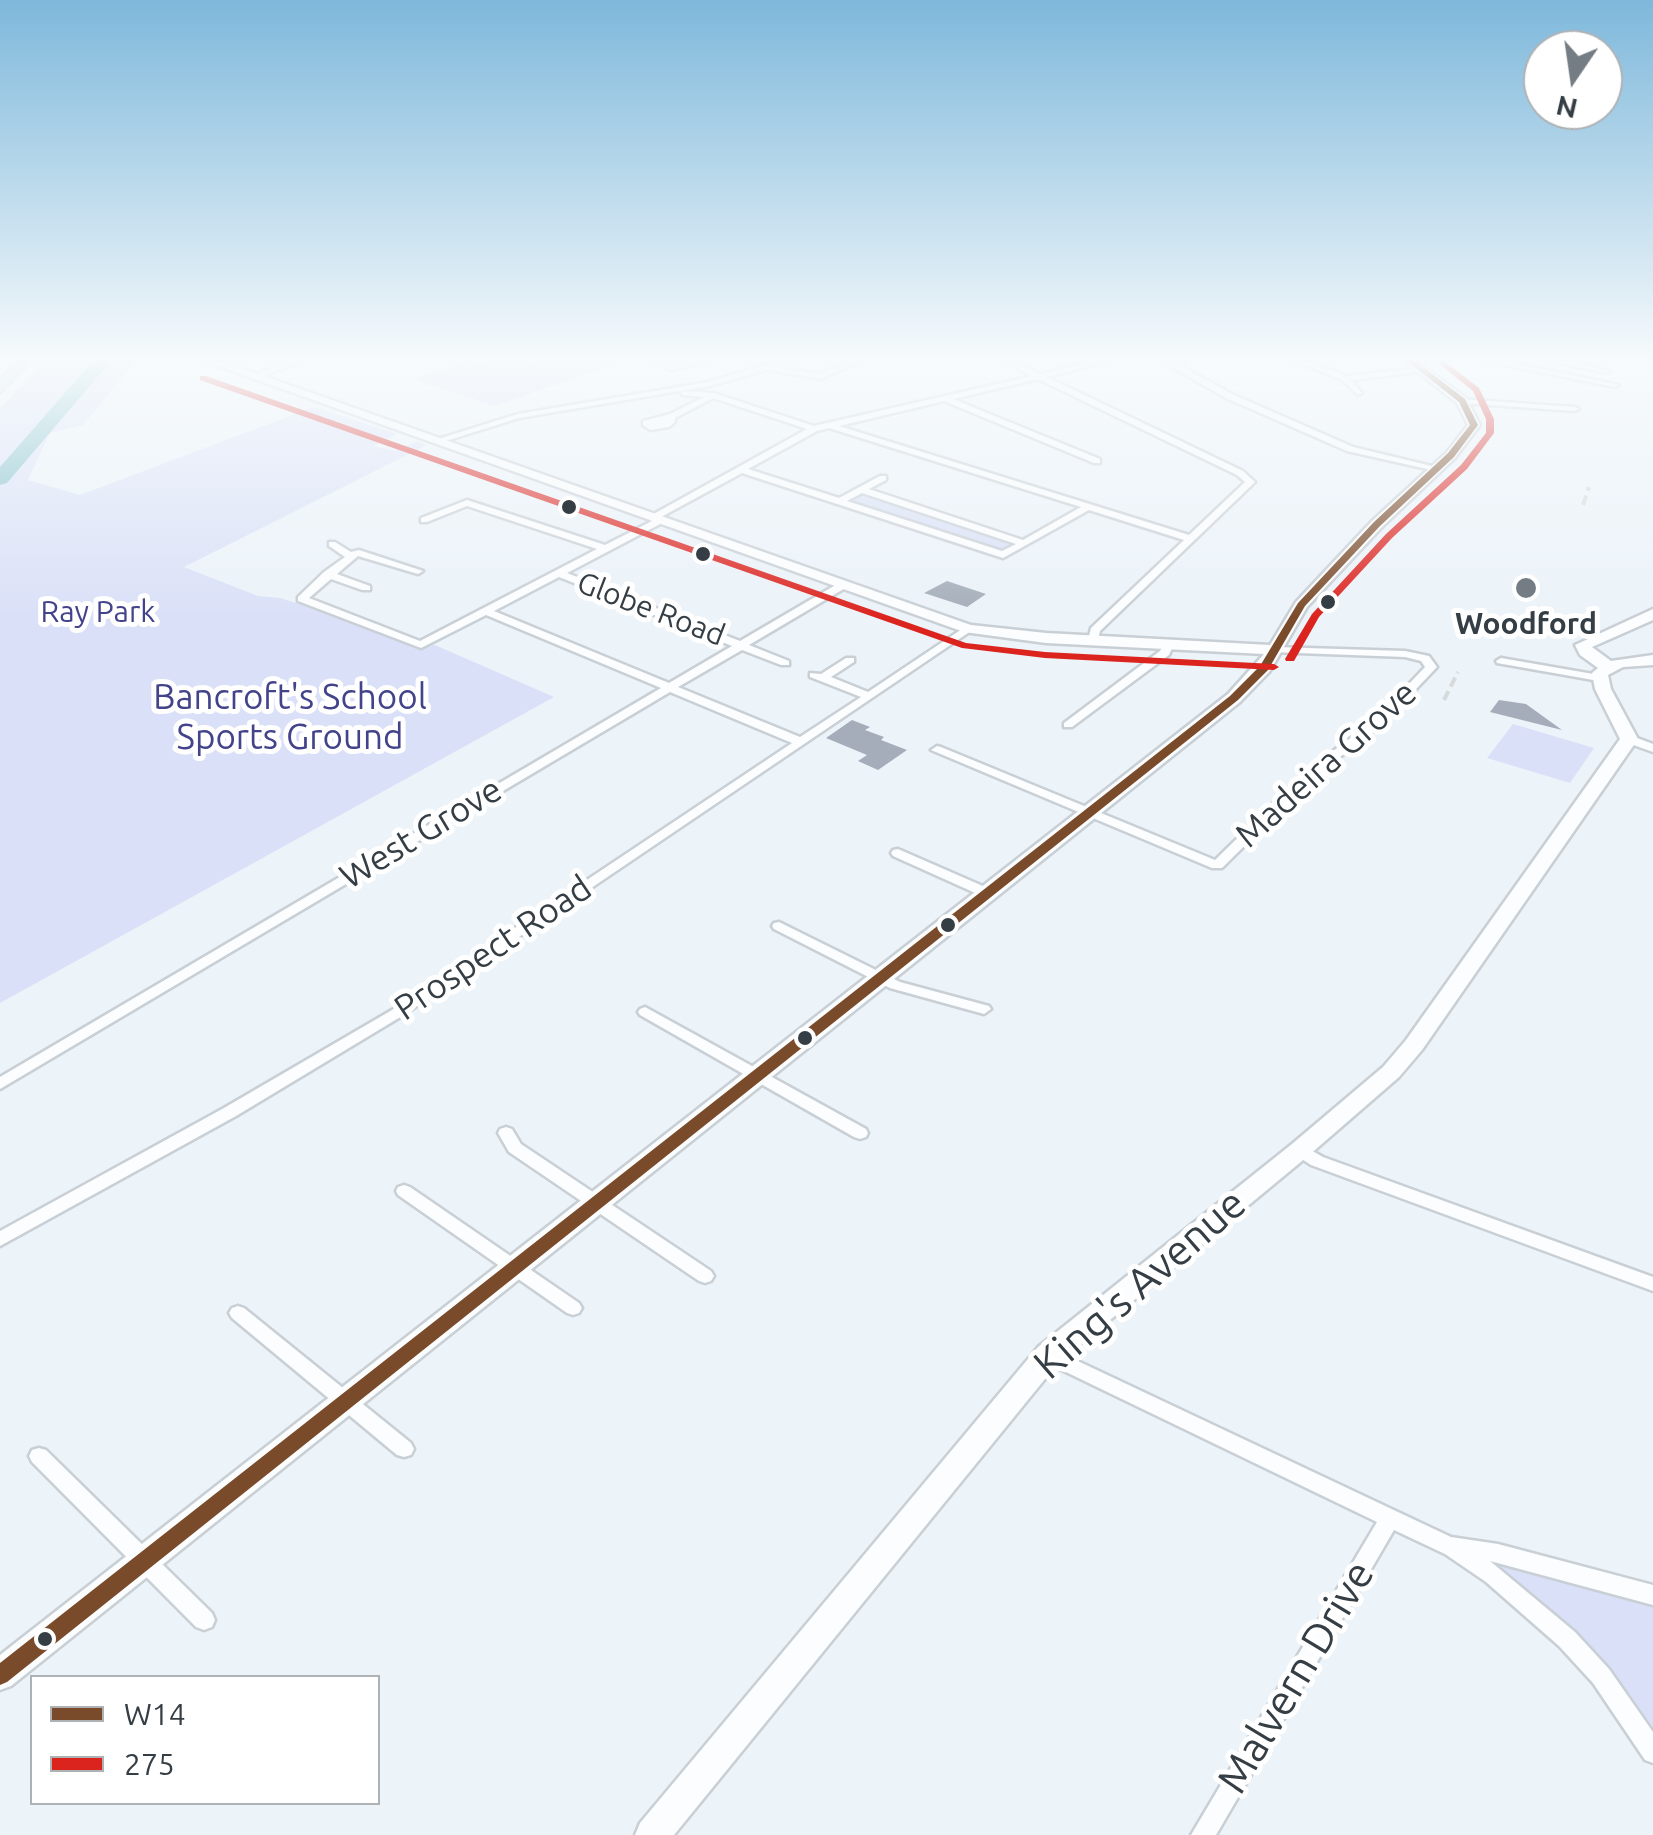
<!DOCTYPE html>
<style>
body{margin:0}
#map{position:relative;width:1653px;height:1835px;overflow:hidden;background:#ecf3f9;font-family:Ubuntu,sans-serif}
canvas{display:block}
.legend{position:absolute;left:30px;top:1675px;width:350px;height:130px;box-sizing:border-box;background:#fff;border:2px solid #aeb2b5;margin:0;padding:12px 18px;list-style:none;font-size:30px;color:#353e45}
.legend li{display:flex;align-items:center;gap:20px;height:50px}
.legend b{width:50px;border:2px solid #aeb2b5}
.north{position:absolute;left:1523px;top:30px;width:100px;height:100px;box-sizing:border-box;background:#fff;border:2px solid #aeb2b5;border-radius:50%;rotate:193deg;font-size:28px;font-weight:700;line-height:40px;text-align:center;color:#353e45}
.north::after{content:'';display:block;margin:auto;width:35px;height:45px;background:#757d84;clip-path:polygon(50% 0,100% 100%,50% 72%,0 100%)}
</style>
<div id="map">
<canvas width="1653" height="1835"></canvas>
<ul class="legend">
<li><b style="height:12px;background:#7a4b2a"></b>W14</li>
<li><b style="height:12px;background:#dc241f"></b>275</li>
</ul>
<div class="north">N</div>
</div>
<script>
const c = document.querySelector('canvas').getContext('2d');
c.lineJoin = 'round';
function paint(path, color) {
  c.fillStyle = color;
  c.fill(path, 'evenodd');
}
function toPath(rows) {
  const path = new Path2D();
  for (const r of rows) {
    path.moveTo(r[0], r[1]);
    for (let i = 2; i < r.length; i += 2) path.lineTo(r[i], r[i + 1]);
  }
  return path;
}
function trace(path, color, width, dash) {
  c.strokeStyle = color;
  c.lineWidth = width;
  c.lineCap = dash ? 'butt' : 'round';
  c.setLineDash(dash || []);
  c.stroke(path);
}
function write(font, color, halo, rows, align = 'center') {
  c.font = font + ' Ubuntu,sans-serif';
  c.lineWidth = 10;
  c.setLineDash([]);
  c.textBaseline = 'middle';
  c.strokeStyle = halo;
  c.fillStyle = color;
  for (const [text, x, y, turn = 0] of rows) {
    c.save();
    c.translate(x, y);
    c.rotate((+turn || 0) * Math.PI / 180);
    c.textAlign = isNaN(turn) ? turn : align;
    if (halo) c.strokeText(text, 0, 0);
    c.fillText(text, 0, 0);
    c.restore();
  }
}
const green = toPath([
 [45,361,136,361,83,425,50,433,28,480,80,495,314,407,398,434,373,446,395,451,417,441,427,445,184,567,258,596,280,598,437,646,554,697,0,1003,0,408],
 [462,362,611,361,615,364,495,406,413,379],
 [863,492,1011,541,1011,544,1002,550,989,549,844,501],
 [1513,724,1594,748,1570,783,1487,758],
 [1485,1556,1653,1604,1653,1733,1590,1652,1487,1564]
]);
const river = toPath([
 [93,361,111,361,7,483,0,485,0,467,93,361]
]);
const building = toPath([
 [947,581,986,594,967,607,924,593],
 [1499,700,1526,704,1562,730,1490,712],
 [852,720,870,727,865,730,884,737,881,740,907,750,878,770,858,761,867,755,826,738]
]);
const street = toPath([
 [290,361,303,361,256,379,249,377,290,361],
 [652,361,663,361,672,365,692,361,710,361,671,370,652,361],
 [778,361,792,361,776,367,819,374,850,361,862,361,820,379,767,370,709,386,519,418,439,443,432,441,518,414,708,382,778,361],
 [1004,361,1015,361,1040,374,1092,361,1108,361,1047,377,1243,471,1255,482,1100,631,1098,640,1093,643,1088,640,1091,628,1184,540,1089,510,1003,558,742,473,661,517,666,520,664,522,567,573,740,641,839,583,847,583,847,587,749,645,789,661,789,665,781,665,742,650,678,687,800,737,861,697,810,677,810,673,821,674,846,658,854,658,854,662,831,677,868,692,965,627,973,627,974,629,402,1016,236,1116,0,1246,0,1231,224,1108,392,1010,792,743,670,692,0,1089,0,1077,661,688,486,615,421,648,298,601,298,597,324,572,345,557,329,546,329,542,335,542,351,552,359,550,423,571,418,574,358,556,337,574,370,586,370,590,362,590,331,579,309,598,420,641,597,549,467,506,427,522,421,522,421,518,467,500,605,545,652,521,648,518,650,516,807,429,713,398,675,418,675,422,669,427,650,430,643,425,643,421,670,414,704,397,682,395,682,391,714,393,814,426,1032,376,1004,361],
 [1038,379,1237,475,1245,482,1189,535,839,426,944,401,1094,463,1100,463,1100,459,953,399,1038,379],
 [829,428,1081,507,1023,540,869,489,886,480,886,476,880,476,839,498,748,469,817,431,829,428],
 [862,493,1016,544,1002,551,847,501,862,493],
 [559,577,732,646,669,683,494,611,559,577],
 [1161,361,1172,361,1232,394,1353,447,1440,468,1436,471,1347,451,1226,398,1161,361],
 [1295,361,1307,361,1346,376,1419,368,1423,370,1419,372,1351,380,1362,393,1358,395,1342,380,1295,361],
 [1484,361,1503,361,1619,385,1615,387,1484,361],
 [1551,361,1569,361,1610,371,1606,373,1551,361],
 [1459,399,1575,407,1579,409,1575,411,1462,403,1458,401,1459,399],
 [1169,641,1174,644,1169,655,1072,727,1064,727,1064,723,1160,651,1165,642,1169,641],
 [1275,647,1405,651,1429,656,1437,667,1382,725,1315,776,1222,868,1212,868,931,750,937,746,941,747,1215,860,1307,770,1374,721,1425,667,1421,661,1405,657,1271,652,1270,650,1275,647],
 [1501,658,1599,675,1605,678,1599,681,1497,663,1496,661,1501,658],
 [1629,735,1653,744,1653,752,1625,742,1623,739,1625,736,1629,735],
 [898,849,992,890,994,893,987,897,982,896,893,856,891,853,893,850,898,849],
 [779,922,900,982,989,1006,991,1009,984,1014,890,988,774,929,772,926,774,923,779,922],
 [645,1007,866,1129,868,1133,866,1137,860,1139,854,1137,640,1015,638,1012,640,1009,645,1007],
 [506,1127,512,1129,521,1144,711,1271,714,1276,711,1281,705,1283,699,1281,509,1152,498,1133,500,1129,506,1127],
 [1300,1144,1323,1157,1653,1277,1653,1291,1311,1165,1294,1154,1292,1150,1294,1146,1300,1144],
 [404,1185,410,1187,579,1303,582,1308,579,1313,573,1315,567,1313,398,1195,396,1191,398,1187,404,1185],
 [238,1306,244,1308,411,1443,414,1449,411,1455,404,1457,397,1455,232,1318,229,1313,232,1308,238,1306],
 [1048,1347,1451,1537,1498,1544,1653,1585,1653,1605,1490,1561,1575,1632,1609,1669,1653,1732,1653,1763,1645,1760,1593,1683,1559,1646,1486,1582,1445,1554,1394,1530,1216,1835,1191,1835,1377,1522,1041,1360,1039,1355,1041,1350,1048,1347],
 [39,1448,46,1450,212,1613,215,1620,212,1627,204,1630,196,1627,32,1462,29,1456,32,1450,39,1448]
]);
const secondary = toPath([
 [204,361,221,361,971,625,1046,633,1270,645,1296,602,1372,521,1447,452,1468,425,1457,403,1404,361,1417,361,1466,398,1480,425,1455,458,1382,527,1307,607,1270,671,1240,702,11,1686,0,1690,0,1655,1228,694,1264,654,1046,643,964,632,204,361],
 [1653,609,1653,620,1592,647,1611,661,1653,655,1653,665,1623,667,1608,675,1611,689,1638,739,1422,1050,1399,1077,1308,1156,1058,1363,674,1835,635,1835,640,1823,1038,1347,1292,1144,1383,1067,1406,1040,1620,739,1595,689,1592,673,1598,668,1580,655,1575,645,1653,609]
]);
const highway = toPath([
 [16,361,32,361,0,393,0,379,16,361]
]);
const rail = toPath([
 [1583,505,1589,487],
 [1444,700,1458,672]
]);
const bus1 = toPath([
 [1407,361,1415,361,1465,399,1478,425,1454,457,1380,526,1305,606,1268,670,1238,700,7,1682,0,1685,0,1663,1230,696,1260,666,1298,603,1374,522,1448,453,1470,425,1459,402,1407,361]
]);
const bus2 = toPath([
 [1436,361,1444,361,1479,388,1494,419,1494,433,1467,469,1392,538,1319,617,1294,661,1286,661,1285,659,1312,614,1386,534,1461,465,1486,433,1486,419,1473,391,1436,361],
 [200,376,206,376,966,643,1045,652,1274,664,1279,667,1274,670,1045,658,962,648,200,380,200,376]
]);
const markers = [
 [569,507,9,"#353e45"],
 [703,554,9,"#353e45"],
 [1526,588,12,"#757d84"],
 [1328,602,9,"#353e45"],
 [948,925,9,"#353e45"],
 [805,1038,9,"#353e45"],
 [45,1639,9,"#353e45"]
];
const farStreetnames = [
 ["Globe Road",651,609,21]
];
const farParknames = [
 ["Ray Park",98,612]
];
const farPoinames = [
 ["Woodford",1526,624]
];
const parkNames = [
 ["Bancroft's School",290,697],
 ["Sports Ground",290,737]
];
const streetNames = [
 ["Madeira Grove",1326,764,-42],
 ["West Grove",421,833,-31],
 ["Prospect Road",493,948,-34]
];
const nearStreetnames = [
 ["King's Avenue",1140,1284,-41],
 ["Malvern Drive",1296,1677,-59]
];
paint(green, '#dae0f7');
paint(river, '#7fbec7');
paint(building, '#a4adb9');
trace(street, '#c8cfd5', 5);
trace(secondary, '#c8cfd5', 5);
trace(highway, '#ccd1d4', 4);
paint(street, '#fcfdfe');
paint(secondary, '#fcfdfe');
paint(highway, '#cad8dc');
trace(rail, '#d8dadb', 4, [10, 5]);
paint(bus1, '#7a4b2a');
paint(bus2, '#dc241f');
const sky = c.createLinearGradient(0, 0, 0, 618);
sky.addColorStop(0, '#7eb8db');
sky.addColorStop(0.58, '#f6fafc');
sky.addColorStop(1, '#f6fafc00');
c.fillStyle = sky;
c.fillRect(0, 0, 1653, 618);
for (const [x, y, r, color] of markers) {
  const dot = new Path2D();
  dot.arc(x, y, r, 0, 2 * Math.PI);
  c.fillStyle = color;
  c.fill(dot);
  trace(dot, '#fff', 4);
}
write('30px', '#353e45', '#fff', farStreetnames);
write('30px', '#42438a', '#fff', farParknames);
write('bold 30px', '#353e45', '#fff', farPoinames);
write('35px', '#42438a', '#fff', parkNames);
write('35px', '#353e45', '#fff', streetNames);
write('42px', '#353e45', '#fff', nearStreetnames);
</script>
